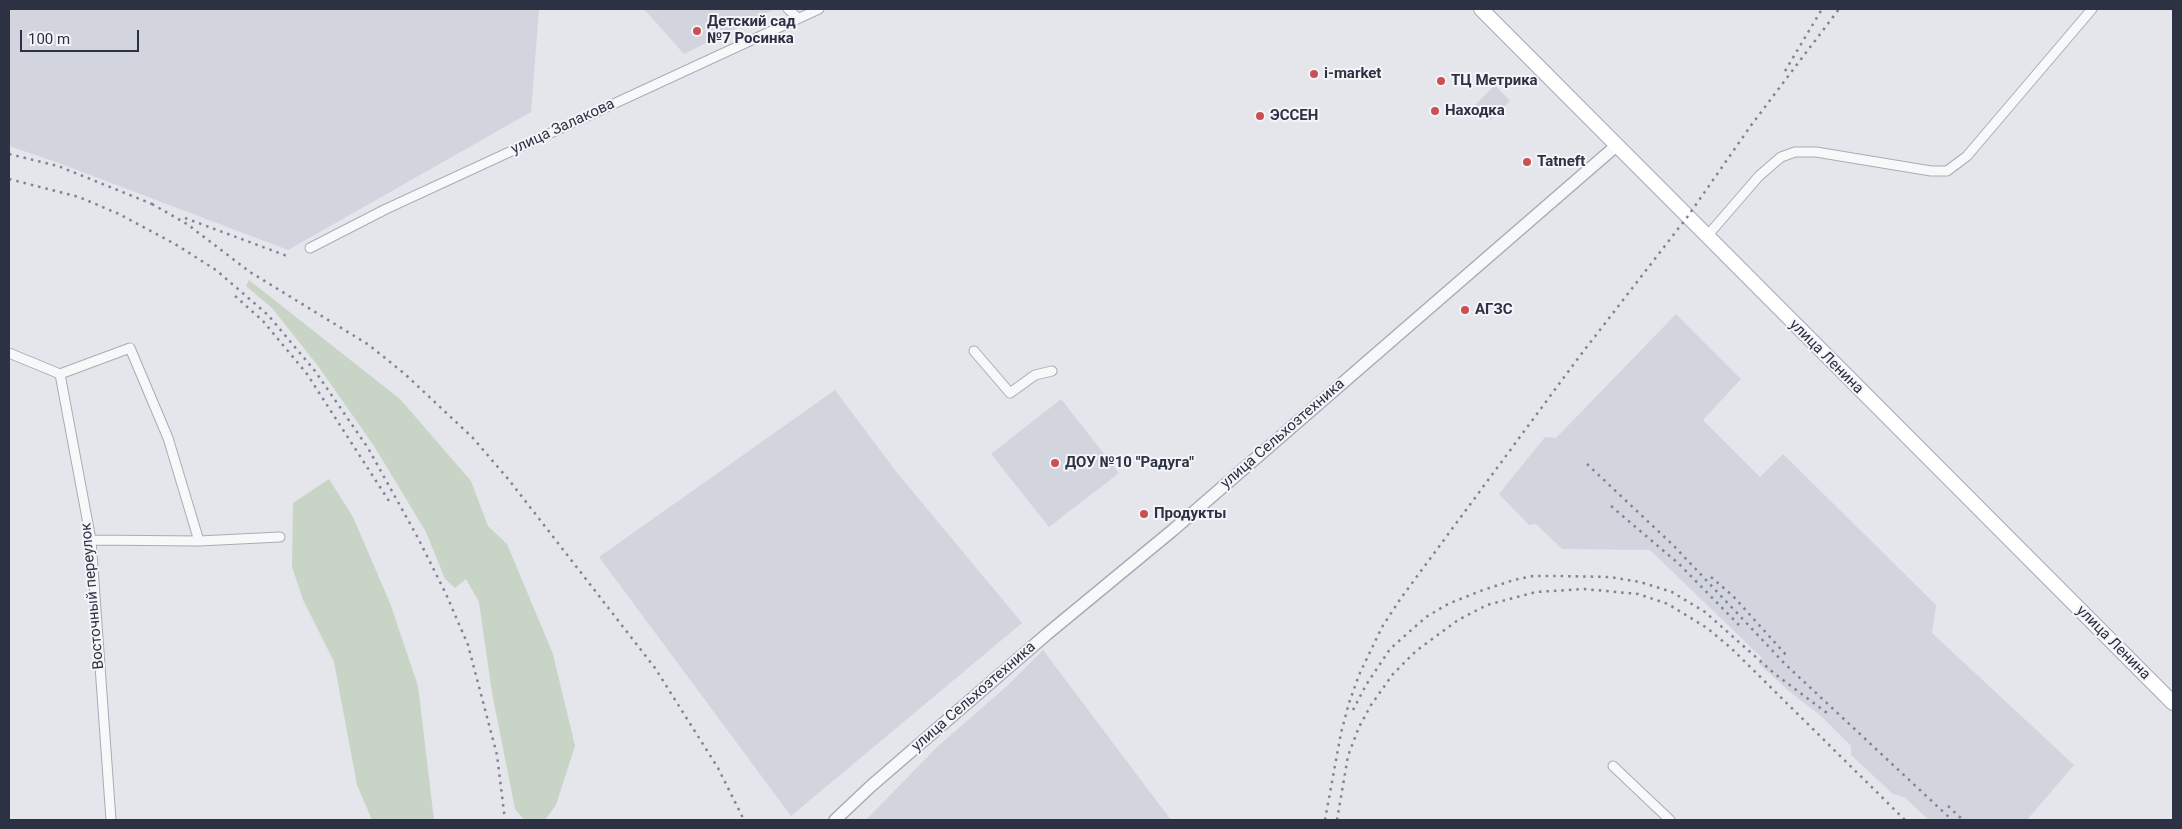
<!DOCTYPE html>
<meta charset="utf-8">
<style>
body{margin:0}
#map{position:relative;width:2182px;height:829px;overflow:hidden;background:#e4e6eb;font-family:Roboto,sans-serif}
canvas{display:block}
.frame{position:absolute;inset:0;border:10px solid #2c3243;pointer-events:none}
.scale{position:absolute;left:20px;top:30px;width:119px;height:22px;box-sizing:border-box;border:2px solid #2c3243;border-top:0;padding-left:6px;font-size:15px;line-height:18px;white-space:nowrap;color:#2c3243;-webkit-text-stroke:4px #f4f5f9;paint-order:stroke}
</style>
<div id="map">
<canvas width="2182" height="829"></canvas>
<div class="frame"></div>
<div class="scale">100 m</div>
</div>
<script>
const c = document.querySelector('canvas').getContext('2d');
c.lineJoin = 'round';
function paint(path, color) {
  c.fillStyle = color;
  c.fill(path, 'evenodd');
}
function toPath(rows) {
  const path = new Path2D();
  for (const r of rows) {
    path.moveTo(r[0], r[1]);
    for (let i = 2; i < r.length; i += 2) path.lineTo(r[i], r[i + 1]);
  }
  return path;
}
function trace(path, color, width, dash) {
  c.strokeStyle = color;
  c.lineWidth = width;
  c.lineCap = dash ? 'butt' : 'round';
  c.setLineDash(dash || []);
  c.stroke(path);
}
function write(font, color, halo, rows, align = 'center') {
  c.font = font + ' Roboto,sans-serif';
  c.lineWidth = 4;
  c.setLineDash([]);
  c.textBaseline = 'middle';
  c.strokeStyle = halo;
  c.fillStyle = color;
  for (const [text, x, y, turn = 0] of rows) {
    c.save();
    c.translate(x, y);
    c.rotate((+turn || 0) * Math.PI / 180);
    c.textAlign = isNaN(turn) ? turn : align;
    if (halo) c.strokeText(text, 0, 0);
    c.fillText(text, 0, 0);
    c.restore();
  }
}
const built = toPath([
 [9,9,539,9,531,112,288,250,56,162,9,146],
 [644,9,775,9,684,54],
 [1495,85,1510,101,1490,121,1474,106],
 [1676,314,1741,379,1703,420,1760,477,1783,454,1936,605,1932,633,2074,765,2027,820,1929,820,1904,797,1893,794,1851,755,1851,746,1820,715,1790,692,1758,663,1762,658,1650,550,1562,549,1536,524,1529,525,1499,494,1545,437,1556,438],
 [835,390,898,474,1022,623,791,816,599,557],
 [1061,399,1119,473,1049,527,991,454],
 [1043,650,1171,820,866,820,937,747,1007,686]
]);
const green = toPath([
 [249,280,400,399,471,481,488,526,507,544,553,654,575,746,556,805,545,820,524,820,515,809,492,693,479,602,466,579,455,588,445,579,426,532,374,446,318,366,272,308,246,286],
 [329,479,353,517,390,603,418,686,434,820,372,820,357,785,334,662,303,600,292,567,293,503]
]);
const minor = toPath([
 [788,9,798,18],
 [1708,235,1759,176,1781,157,1795,152,1816,152,1931,171,1947,171,1967,156,2092,9],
 [310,248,386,209,819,9],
 [974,351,1010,393,1035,375,1052,371],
 [9,353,60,374,130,348,168,438,199,541],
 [60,374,91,540,111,820],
 [91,540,199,541,280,537],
 [1613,766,1670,820]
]);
const tertiary = toPath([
 [835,820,871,786,1047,634,1173,530,1616,146]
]);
const primary = toPath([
 [1481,9,2173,703]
]);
const rail = toPath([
 [1785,71,1822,9],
 [9,154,58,166,157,206],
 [9,179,79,197,119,214,175,244,216,270,268,315,315,371,368,448,418,538,446,594,468,645,497,755,505,820],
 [152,204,187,224,250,272,369,345,406,375,473,438,509,480,655,668,718,768,744,820],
 [185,218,287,256],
 [235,296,263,321,307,374,389,501],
 [1587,464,1674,546,1785,664,1952,820],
 [1611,506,1679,564,1739,625],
 [1711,577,1733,596,1787,656],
 [1353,710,1366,685,1390,649,1426,617,1448,604,1483,590,1514,580,1533,576,1559,576,1610,577,1640,582,1672,592,1705,612,1775,674,1827,713],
 [1948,806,1963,820],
 [1325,820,1341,733,1349,703,1359,675,1382,627,1401,598,1579,357,1688,216,1752,124,1839,9],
 [1337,820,1348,756,1359,727,1371,705,1393,674,1416,651,1458,620,1487,605,1536,592,1584,589,1638,594,1668,604,1707,628,1731,648,1905,820]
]);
const markers = [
 [697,31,5,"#ca5055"],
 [1314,74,5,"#ca5055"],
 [1441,81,5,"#ca5055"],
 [1435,111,5,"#ca5055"],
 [1260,116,5,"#ca5055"],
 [1527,162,5,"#ca5055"],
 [1465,310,5,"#ca5055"],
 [1055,463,5,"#ca5055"],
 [1144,514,5,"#ca5055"]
];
const poiNames = [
 ["Детский сад",707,22],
 ["№7 Росинка",707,39],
 ["i-market",1324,74],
 ["ТЦ Метрика",1451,81],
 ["Находка",1445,111],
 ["ЭССЕН",1270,116],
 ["Tatneft",1537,162],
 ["АГЗС",1475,310],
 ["ДОУ №10 \"Радуга\"",1065,463],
 ["Продукты",1154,514]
];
const streetNames = [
 ["улица Залакова",563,127,-25],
 ["улица Ленина",1826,357,45],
 ["улица Сельхозтехника",1283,434,-41],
 ["Восточный переулок",93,596,-95],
 ["улица Ленина",2113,643,45],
 ["улица Сельхозтехника",974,697,-41]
];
paint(built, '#d2d5dd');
paint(green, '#c8d5c6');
trace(minor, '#a9acb5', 11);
trace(tertiary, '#a9acb5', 14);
trace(primary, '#a4a9b7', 16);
trace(minor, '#f7f8fa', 9);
trace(tertiary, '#f7f8fa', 11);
trace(primary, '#fff', 14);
trace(rail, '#7e8494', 2.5, [2.5, 5]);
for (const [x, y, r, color] of markers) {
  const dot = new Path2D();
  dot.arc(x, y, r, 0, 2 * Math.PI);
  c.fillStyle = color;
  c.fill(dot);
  trace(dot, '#f4f5f9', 2);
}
write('bold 15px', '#2c3243', '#f4f5f9', poiNames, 'left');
write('15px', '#2c3243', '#f4f5f9', streetNames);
</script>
